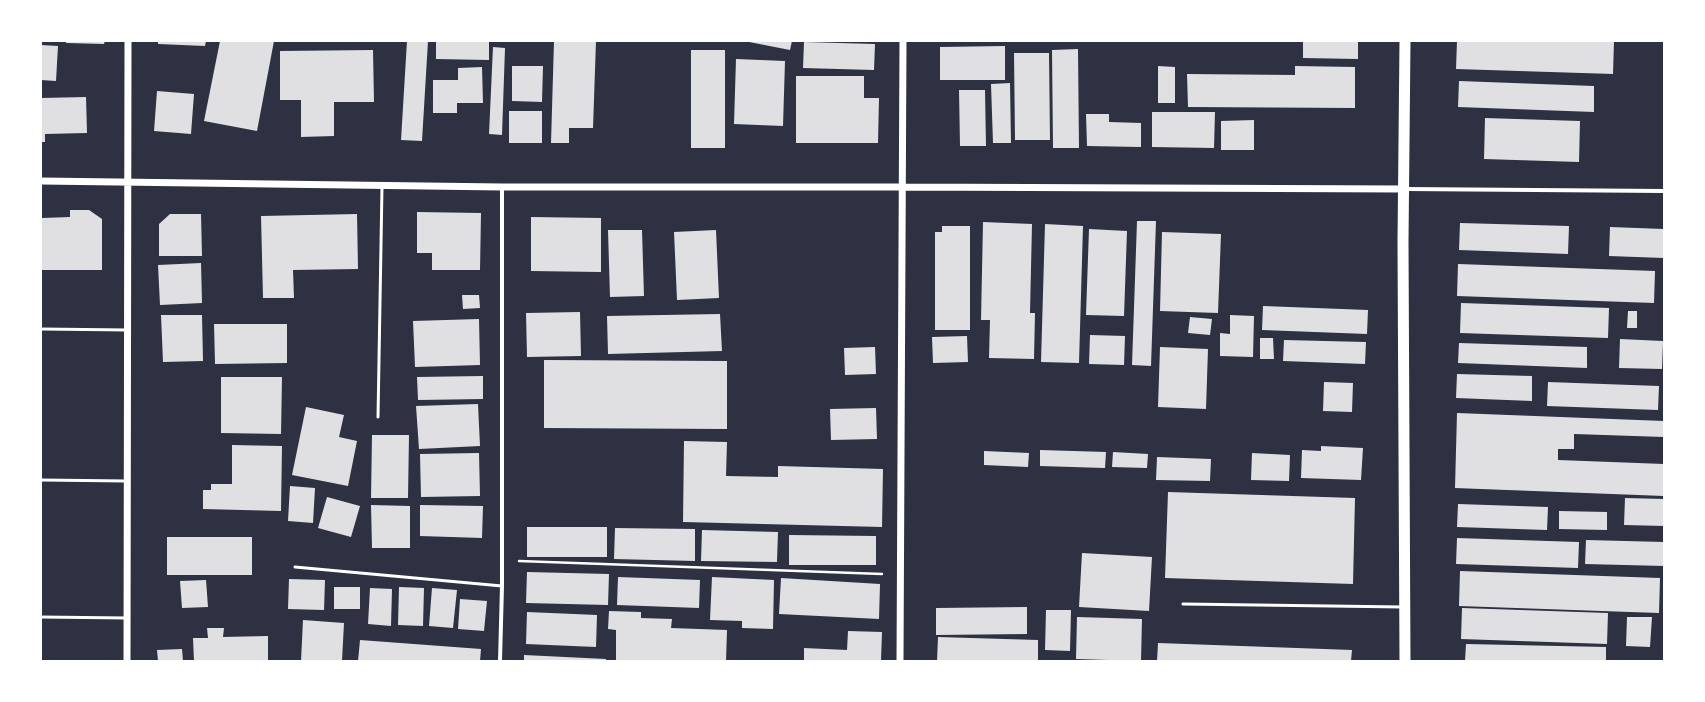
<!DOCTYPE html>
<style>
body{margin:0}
#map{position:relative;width:1705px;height:702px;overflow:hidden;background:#2d3142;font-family:"Open Sans",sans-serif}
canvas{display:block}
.frame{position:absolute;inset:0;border:42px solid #fff;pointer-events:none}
</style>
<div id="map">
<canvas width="1705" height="702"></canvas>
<div class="frame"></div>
</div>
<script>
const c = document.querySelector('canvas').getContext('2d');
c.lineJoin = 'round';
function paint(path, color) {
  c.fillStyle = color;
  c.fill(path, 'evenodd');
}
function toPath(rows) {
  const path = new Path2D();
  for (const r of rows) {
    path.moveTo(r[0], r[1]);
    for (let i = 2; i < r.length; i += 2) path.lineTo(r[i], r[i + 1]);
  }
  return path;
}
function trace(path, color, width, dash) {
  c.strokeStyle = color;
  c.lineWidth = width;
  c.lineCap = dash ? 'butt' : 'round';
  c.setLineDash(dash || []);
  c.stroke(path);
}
const building = toPath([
 [66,41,105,41,104,44,66,43],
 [158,41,206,41,205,46,158,44],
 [220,41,274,41,257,131,204,121],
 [407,41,428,41,422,141,401,140],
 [436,41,489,41,489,60,436,59],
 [554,41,596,41,593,128,569,128,569,143,551,143],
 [744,41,792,41,790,50],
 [1303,41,1358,41,1358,59,1303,58],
 [1457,41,1614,41,1613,74,1456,69],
 [804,42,875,44,874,70,803,68],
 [41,45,58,46,56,81,41,80],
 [1005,46,1005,80,940,80,940,47],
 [493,47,505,48,502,135,489,134],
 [1078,49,1079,148,1053,148,1052,50],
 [373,50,374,102,334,102,334,136,301,137,301,100,280,100,280,51],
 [691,50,725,50,725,148,691,148],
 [1014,53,1049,53,1050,140,1015,140],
 [736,59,785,61,783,126,734,124],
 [512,66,543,66,542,102,512,101],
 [1158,66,1175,67,1175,103,1158,103],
 [1295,66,1355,67,1355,108,1188,107,1187,74,1295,75],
 [482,67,483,103,457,103,457,113,433,113,433,80,458,80,458,68],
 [796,76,864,76,864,98,879,98,878,143,796,143],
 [1459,81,1594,86,1594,112,1458,107],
 [1010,83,1011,143,993,143,991,84],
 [959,90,985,90,986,146,960,146],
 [157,91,194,94,191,134,154,131],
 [86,97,87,133,45,134,45,142,41,142,41,98],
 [509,111,542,111,542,143,509,143],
 [1152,112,1215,112,1214,148,1152,147],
 [1086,114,1109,114,1109,122,1141,123,1141,147,1087,146],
 [1485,118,1580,121,1579,162,1484,159],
 [1254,120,1254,150,1221,150,1221,121],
 [70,210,89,210,102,219,102,270,42,270,42,218,70,217],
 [417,212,481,213,480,270,432,270,432,253,417,253],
 [170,214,201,214,202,256,159,256,159,224],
 [357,214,358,269,293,270,294,298,263,298,261,216],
 [531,217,601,218,601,272,531,271],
 [1137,221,1156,221,1151,366,1132,365],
 [983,222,1032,224,1030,313,1035,313,1034,359,989,358,990,320,981,320],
 [1460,223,1569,226,1568,254,1459,250],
 [1045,224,1083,226,1079,363,1041,362],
 [942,226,970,226,970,330,935,330,935,232,942,232],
 [1610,227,1664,229,1664,258,1609,256],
 [1089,229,1127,231,1124,316,1086,315],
 [608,230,642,230,644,296,610,297],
 [716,230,719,298,677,300,674,232],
 [1162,232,1221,234,1218,313,1160,311],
 [201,263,202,303,160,305,158,265],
 [1458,264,1655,271,1654,303,1457,296],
 [462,295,479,295,480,308,463,309],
 [1461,303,1609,308,1608,338,1460,333],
 [1263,306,1368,310,1367,334,1262,330],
 [1628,311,1637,311,1637,328,1627,328],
 [580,312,581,356,527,357,526,313],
 [720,314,722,351,608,354,607,316],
 [161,315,202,315,203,361,163,362],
 [1230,315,1254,316,1253,357,1220,356,1220,333,1230,334],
 [1190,317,1212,319,1210,335,1188,333],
 [479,319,480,365,415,367,413,321],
 [214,324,287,324,287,363,215,364],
 [1090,335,1125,336,1124,365,1089,364],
 [967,336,968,362,933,363,932,337],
 [1260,338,1273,338,1274,359,1260,359],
 [1620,339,1663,341,1662,369,1619,368],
 [1284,340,1366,342,1365,364,1283,361],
 [1459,343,1587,347,1587,368,1458,363],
 [875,347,876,374,845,375,844,348],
 [1160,347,1208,349,1206,409,1158,407],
 [544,360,727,361,727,429,544,428],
 [1457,374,1532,376,1532,401,1456,398],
 [483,376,483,399,418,400,417,377],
 [221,377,282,377,281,434,221,433],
 [1324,382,1353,383,1352,412,1323,411],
 [1548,382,1659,386,1658,410,1547,406],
 [478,404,480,446,419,449,416,406],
 [306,407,344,415,339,437,357,441,348,486,292,475],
 [876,408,877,439,831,440,830,409],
 [1457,413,1664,421,1664,437,1574,434,1574,449,1558,449,1558,460,1664,464,1664,496,1455,488],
 [372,435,409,435,408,498,371,498],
 [684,441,727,442,726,476,778,477,778,466,883,469,882,527,683,522],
 [232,445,282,446,281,511,203,509,203,490,211,490,211,484,232,484],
 [1321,446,1363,448,1361,480,1301,478,1302,450,1321,451],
 [1040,450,1106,452,1105,468,1040,466],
 [984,451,1029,453,1028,467,984,465],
 [1113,452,1148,454,1147,468,1112,467],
 [479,453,480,496,421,497,420,454],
 [1252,453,1290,455,1289,481,1251,480],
 [1157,457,1211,459,1210,481,1156,480],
 [290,486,315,488,313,523,288,521],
 [1168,492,1355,498,1353,584,1165,578],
 [327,497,360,506,351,537,318,528],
 [1625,498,1664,499,1664,526,1624,525],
 [1458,504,1548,507,1547,530,1457,527],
 [371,505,410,506,410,548,372,548],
 [420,505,483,506,482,538,420,536],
 [1559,511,1607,512,1607,530,1559,529],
 [527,527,607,527,607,557,527,557],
 [615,528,695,529,695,561,614,559],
 [702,530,778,532,777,562,701,561],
 [789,535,876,536,876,565,789,565],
 [167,537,252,537,252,575,167,575],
 [1457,538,1579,542,1578,568,1456,564],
 [1586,540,1664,542,1664,566,1585,564],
 [1082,553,1152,557,1149,611,1079,607],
 [1460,571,1660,578,1659,613,1459,606],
 [527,572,609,574,608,605,526,603],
 [618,577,700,580,699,608,617,605],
 [712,577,774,580,773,629,742,628,742,621,710,620],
 [781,578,880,584,879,619,779,614],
 [289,579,325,580,324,610,288,609],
 [206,580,208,607,182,608,180,581],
 [334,587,360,587,360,609,334,609],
 [399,587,424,588,423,626,398,625],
 [370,588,392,589,391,626,368,624],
 [432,588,457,590,453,628,429,626],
 [460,599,487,601,484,631,458,629],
 [1027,607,1027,634,936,635,936,608],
 [1462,608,1608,613,1607,644,1461,639],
 [1046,610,1071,610,1070,651,1045,650],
 [609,611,641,612,641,618,672,619,671,628,727,630,726,661,616,661,616,630,608,629],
 [527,612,597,615,596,647,526,644],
 [1077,617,1142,619,1141,661,1076,659],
 [1627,617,1652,617,1650,647,1626,646],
 [303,620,344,623,342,661,301,661],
 [207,628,224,628,223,637,268,636,268,661,194,661,193,638,208,638],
 [848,631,882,632,881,661,804,661,804,648,847,650],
 [938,637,1038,640,1038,661,937,661],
 [360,640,481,649,480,661,358,661],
 [1158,643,1352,650,1351,661,1157,661],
 [1466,644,1606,647,1606,661,1465,661],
 [182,649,183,661,158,661,157,650],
 [524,655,606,659,606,661,524,661]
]);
const path = toPath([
 [519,561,882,574]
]);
const service = toPath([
 [41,329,128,330],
 [378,417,382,187],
 [41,480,127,481],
 [295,567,502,586],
 [1183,604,1403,607],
 [41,617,127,618]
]);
const minor = toPath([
 [1404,189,1664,191],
 [500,661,502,586,502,187]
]);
const tertiary = toPath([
 [41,181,502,187,902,187,1403,189],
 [127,661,128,41],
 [900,661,903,41]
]);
const trunk = toPath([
 [1405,41,1403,242,1405,661]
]);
paint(building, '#e0e0e3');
trace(path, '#fff', 2.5);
trace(service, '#fff', 3);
trace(minor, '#fff', 4);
trace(tertiary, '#fff', 7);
trace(trunk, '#fff', 11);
</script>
